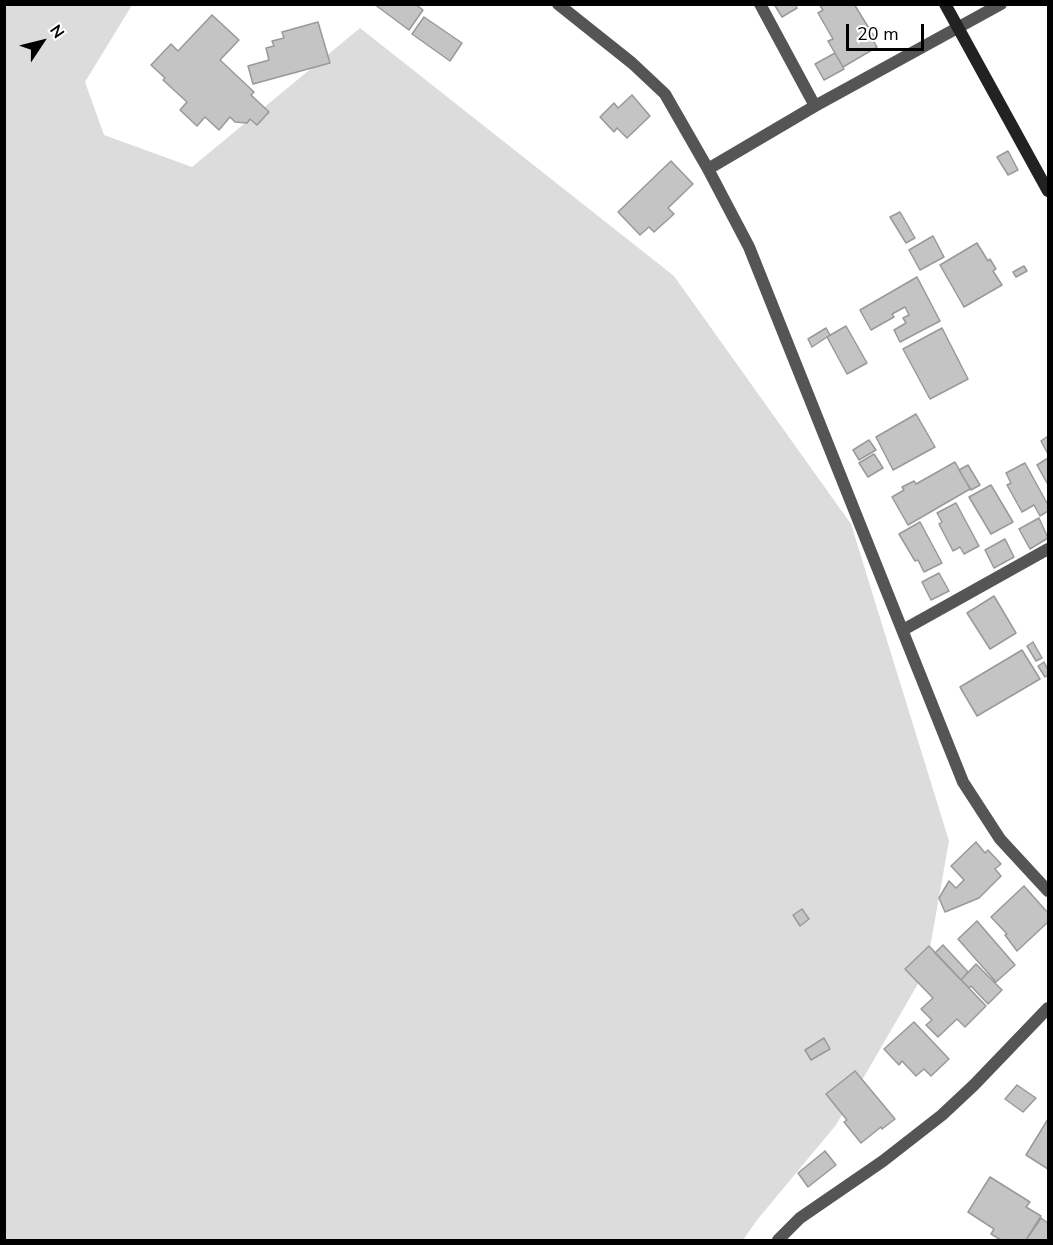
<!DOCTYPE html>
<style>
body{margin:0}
#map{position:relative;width:1053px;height:1245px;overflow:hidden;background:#fff;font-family:"Nunito Sans",sans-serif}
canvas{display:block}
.frame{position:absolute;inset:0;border:6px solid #000;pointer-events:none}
.north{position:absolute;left:12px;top:12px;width:60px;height:60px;-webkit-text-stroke:4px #fff;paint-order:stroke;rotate:55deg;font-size:16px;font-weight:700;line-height:24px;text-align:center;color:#000}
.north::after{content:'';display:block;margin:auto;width:21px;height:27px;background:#000;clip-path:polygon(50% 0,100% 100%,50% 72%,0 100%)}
.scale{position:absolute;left:846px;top:24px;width:78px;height:27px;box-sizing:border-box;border:3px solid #000;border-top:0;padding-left:8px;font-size:18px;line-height:21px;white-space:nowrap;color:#000;-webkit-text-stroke:4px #fff;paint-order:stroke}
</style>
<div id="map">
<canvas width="1053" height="1245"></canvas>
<div class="frame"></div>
<div class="north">N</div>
<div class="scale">20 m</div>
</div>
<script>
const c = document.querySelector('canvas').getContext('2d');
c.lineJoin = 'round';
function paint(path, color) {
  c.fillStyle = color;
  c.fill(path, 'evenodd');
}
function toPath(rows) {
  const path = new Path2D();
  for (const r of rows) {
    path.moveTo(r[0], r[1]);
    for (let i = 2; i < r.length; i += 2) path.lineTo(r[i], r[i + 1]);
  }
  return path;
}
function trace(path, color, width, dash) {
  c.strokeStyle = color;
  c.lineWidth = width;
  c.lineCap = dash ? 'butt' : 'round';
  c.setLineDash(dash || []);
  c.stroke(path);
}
const green = toPath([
 [5,5,132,5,85,82,104,135,192,167,360,28,674,276,851,524,949,841,926,970,836,1125,757,1220,743,1240,5,1240]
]);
const building = toPath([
 [374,4,415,4,423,10,409,30,374,4],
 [774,4,795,4,797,8,782,17,774,4],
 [819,4,854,4,875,38,873,40,877,47,843,67,828,41,833,39,818,13,823,10,819,4],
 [212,15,239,40,220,60,254,92,251,95,269,112,257,125,250,119,247,123,235,122,230,117,219,130,205,117,197,126,180,110,187,102,163,80,165,78,151,65,171,44,178,51,212,15],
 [424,17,462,43,450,61,412,34,424,17],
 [318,22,330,63,253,84,248,66,269,60,266,48,274,46,272,41,284,38,282,32,318,22],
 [835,53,844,69,824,80,815,64,835,53],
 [632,95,650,116,627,138,617,128,614,132,600,117,614,103,618,108,632,95],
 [1008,151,1018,170,1008,175,997,157,1008,151],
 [671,161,693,184,668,208,674,214,654,232,649,227,640,235,618,212,671,161],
 [900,212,915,238,906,243,890,217,900,212],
 [933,236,944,257,920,270,909,250,933,236],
 [977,243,988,261,990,259,996,269,993,271,1002,285,964,307,940,265,977,243],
 [1024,266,1027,271,1016,277,1013,272,1024,266],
 [917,277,940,321,900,342,894,330,906,323,903,318,909,315,905,307,892,314,894,317,871,330,860,310,917,277],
 [846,326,867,363,847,374,827,337,846,326],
 [826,328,830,335,812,347,808,339,826,328],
 [942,328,968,379,930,399,903,349,942,328],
 [916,414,935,447,893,470,876,437,916,414],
 [1048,436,1048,454,1041,441,1048,436],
 [869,440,876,450,859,460,853,450,869,440],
 [874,454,883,468,868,477,859,463,874,454],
 [1048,458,1048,485,1037,465,1048,458],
 [955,462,970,489,908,525,892,497,904,490,902,487,914,481,916,484,955,462],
 [1025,463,1048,505,1048,511,1040,516,1034,505,1022,512,1007,485,1011,483,1006,473,1025,463],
 [968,465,980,485,971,490,959,470,968,465],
 [991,485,1013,522,991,534,969,497,991,485],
 [956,503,979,546,964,554,960,547,953,551,939,524,942,522,937,513,956,503],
 [1039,518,1048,538,1030,549,1019,529,1039,518],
 [920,522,942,563,924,572,918,560,915,561,899,534,920,522],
 [1005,539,1014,557,994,568,985,550,1005,539],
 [939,573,949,591,931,600,922,582,939,573],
 [994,596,1016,633,990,649,967,613,994,596],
 [1033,642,1042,658,1036,661,1027,646,1033,642],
 [1022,650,1040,679,977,716,960,687,1022,650],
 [1044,662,1048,670,1048,675,1045,677,1038,666,1044,662],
 [976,842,985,853,988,850,1001,864,995,869,1001,876,979,898,945,912,939,898,949,881,956,888,964,880,951,866,976,842],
 [1024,886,1048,913,1048,922,1017,951,1005,935,1007,934,991,917,1024,886],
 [802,909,809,919,800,926,793,915,802,909],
 [977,921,1015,965,996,982,958,939,977,921],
 [943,945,968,972,961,980,935,953,943,945],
 [929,946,986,1006,965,1027,957,1019,938,1037,926,1025,932,1020,921,1009,933,998,905,969,929,946],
 [976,964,1002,990,988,1004,971,986,969,988,961,980,976,964],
 [914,1022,949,1059,931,1076,924,1069,916,1076,902,1061,899,1065,884,1049,914,1022],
 [824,1038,830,1049,811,1060,805,1050,824,1038],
 [855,1071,895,1119,882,1129,881,1127,861,1143,844,1122,847,1120,826,1094,855,1071],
 [1017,1085,1036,1098,1023,1112,1005,1099,1017,1085],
 [1048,1119,1048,1169,1026,1155,1048,1119],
 [825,1151,836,1165,808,1187,798,1173,825,1151],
 [990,1177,1030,1202,1026,1207,1041,1216,1026,1240,1001,1240,991,1234,994,1229,968,1212,990,1177],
 [1041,1218,1048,1223,1048,1240,1026,1240,1041,1218]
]);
const street = toPath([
 [558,4,632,63,665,94,708,169,749,247,963,782,1000,839,1048,891],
 [760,4,815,106],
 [708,169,815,106,1001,4],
 [903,630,1048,549],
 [778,1240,800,1218,883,1161,942,1115,974,1085,1048,1008]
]);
const secondary = toPath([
 [945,4,1048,191]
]);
paint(green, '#dcdcdc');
paint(building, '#c4c4c4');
trace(building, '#999', 1.5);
trace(street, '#555', 12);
trace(secondary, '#222', 12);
</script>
